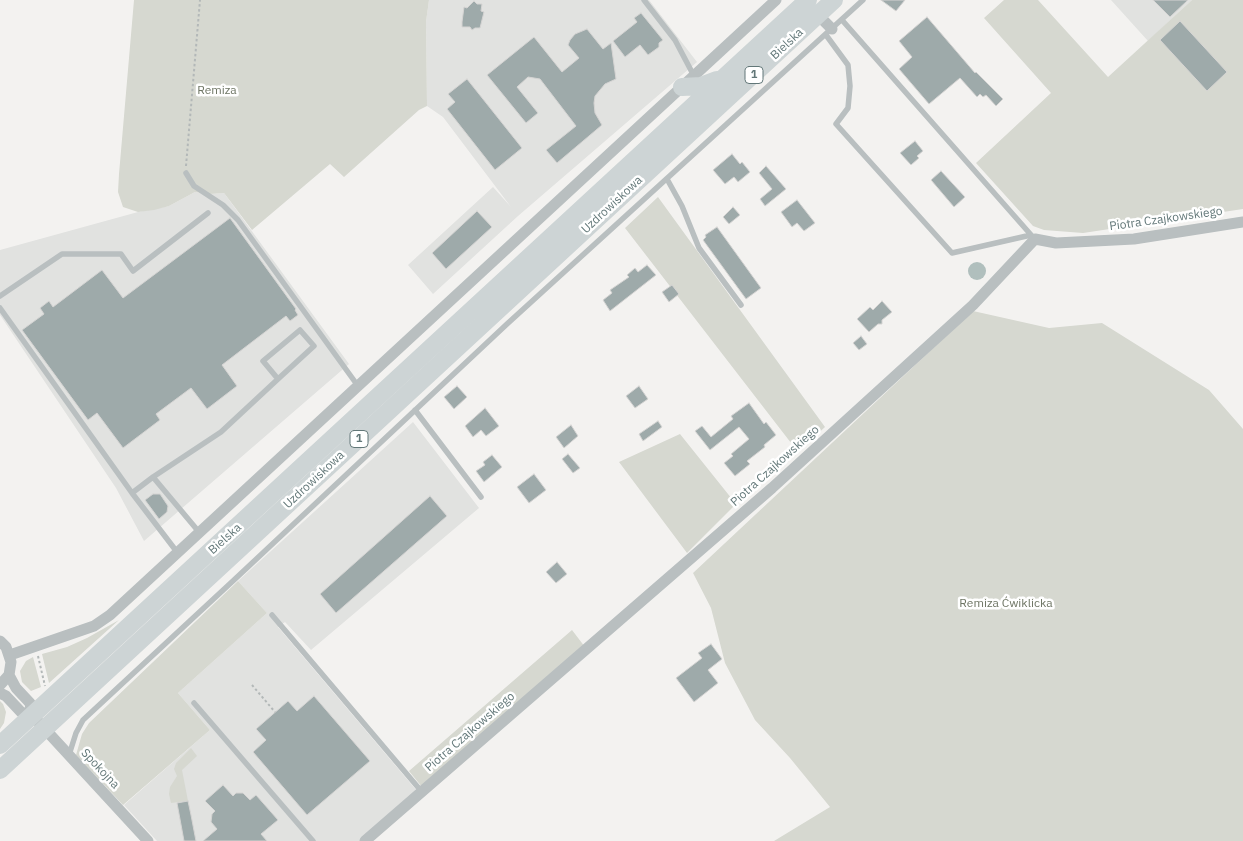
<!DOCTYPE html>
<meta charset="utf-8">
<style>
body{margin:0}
canvas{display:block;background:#f3f2f0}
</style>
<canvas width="1243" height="841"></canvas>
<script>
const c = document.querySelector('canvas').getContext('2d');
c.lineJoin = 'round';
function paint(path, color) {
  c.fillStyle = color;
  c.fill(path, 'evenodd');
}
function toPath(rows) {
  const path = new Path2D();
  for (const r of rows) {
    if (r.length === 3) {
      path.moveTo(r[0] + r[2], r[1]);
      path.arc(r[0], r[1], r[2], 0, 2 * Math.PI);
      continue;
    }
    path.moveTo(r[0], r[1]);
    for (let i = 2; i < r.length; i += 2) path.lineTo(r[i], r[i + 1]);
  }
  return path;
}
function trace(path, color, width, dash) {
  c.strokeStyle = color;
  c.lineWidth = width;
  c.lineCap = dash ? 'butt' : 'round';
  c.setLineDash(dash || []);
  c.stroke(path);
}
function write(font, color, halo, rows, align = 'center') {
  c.font = font + ' "IBM Plex Sans",sans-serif';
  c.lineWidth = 5;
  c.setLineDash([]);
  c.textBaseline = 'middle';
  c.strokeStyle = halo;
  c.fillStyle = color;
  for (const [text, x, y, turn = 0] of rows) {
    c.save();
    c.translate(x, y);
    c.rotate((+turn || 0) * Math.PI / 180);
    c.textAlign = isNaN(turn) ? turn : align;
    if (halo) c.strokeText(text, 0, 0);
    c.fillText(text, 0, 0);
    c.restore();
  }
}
const built = toPath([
 [429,0,649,0,697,62,518,216,433,294,408,265,493,187,511,207,443,117,427,106,426,22],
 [1111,0,1192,0,1148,41],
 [195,192,210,194,224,193,349,364,144,541,116,488,0,315,0,250,138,212,169,206],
 [413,422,479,508,311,650,285,622,278,627,417,791,360,841,157,841,124,805,210,730,178,693,267,613,238,581]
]);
const green = toPath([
 [134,0,429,0,426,22,427,106,419,110,344,177,330,164,252,230,224,193,210,194,195,192,169,206,154,210,138,212,123,207,118,192,119,174],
 [1004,0,1038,0,1108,77,1192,0,1243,0,1243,209,1083,233,1044,230,1033,226,976,163,1051,93,984,18],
 [658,197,825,427,798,452,625,228],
 [973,311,1049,328,1102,323,1209,390,1243,429,1243,841,774,841,830,807,790,758,755,720,725,663,711,608,693,573],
 [680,434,736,504,687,553,619,462],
 [238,581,267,613,178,693,210,730,123,805,76,755,82,734,89,723],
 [119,620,49,683,42,654,67,647,87,638],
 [572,630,585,647,422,787,409,771],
 [33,657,41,687,31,691,22,682,20,671,26,661],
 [0,701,3,704,6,712,4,723,0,729],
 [191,748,197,756,182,770,188,801,171,803,169,794,170,787,177,776,174,769,176,763]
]);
const water = toPath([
 [977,271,9]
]);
const building = toPath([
 [881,0,905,0,896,11,881,0],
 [1153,0,1188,0,1170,17,1153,0],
 [474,1,477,4,482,4,481,11,484,12,480,28,475,28,472,30,470,27,462,27,462,22,464,7,467,8,474,1],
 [641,13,663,40,659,43,659,47,648,55,640,45,625,57,613,41,637,22,634,18,641,13],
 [927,17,975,73,976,72,1003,99,996,106,986,95,983,97,980,94,977,97,960,78,929,104,899,69,912,57,899,41,927,17],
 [1180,21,1227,72,1207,91,1160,40,1180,21],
 [587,29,603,49,611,43,616,79,605,84,595,96,594,103,595,113,602,125,557,163,546,150,576,126,540,79,528,77,517,87,538,113,526,123,487,75,534,37,562,72,579,58,568,45,570,40,575,34,587,29],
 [467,79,522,148,495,170,447,109,455,102,448,94,467,79],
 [915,141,923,151,917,156,919,158,911,165,900,153,915,141],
 [732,154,740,164,742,162,750,172,738,182,734,177,725,184,713,170,732,154],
 [766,166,786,189,765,206,760,199,772,189,759,173,766,166],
 [941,171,965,197,954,207,931,180,941,171],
 [797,200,815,223,804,231,797,223,792,227,781,212,797,200],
 [733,207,740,215,729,224,723,217,733,207],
 [477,211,492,227,446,269,432,253,477,211],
 [230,218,296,309,295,310,298,315,290,321,286,316,222,365,237,386,207,409,191,388,156,414,160,420,123,448,97,413,88,420,22,330,44,314,40,308,49,301,53,307,102,270,123,298,230,218],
 [717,227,761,288,746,299,703,240,706,237,705,235,717,227],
 [647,265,656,275,610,311,603,300,612,293,610,290,629,277,627,275,635,268,638,272,647,265],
 [672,285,679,294,669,302,662,292,672,285],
 [882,301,892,312,882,320,882,324,878,324,869,332,857,319,870,307,873,310,882,301],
 [861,336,867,344,859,350,853,343,861,336],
 [457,386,467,397,454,409,444,397,457,386],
 [639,386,648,399,635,408,626,396,639,386],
 [749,403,764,424,766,422,776,435,764,445,765,447,747,461,750,464,735,476,724,463,733,456,731,454,749,439,739,427,710,450,695,431,702,426,711,437,733,419,731,416,749,403],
 [485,408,499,426,486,436,481,430,473,437,465,426,485,408],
 [658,421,662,427,643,441,639,434,658,421],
 [571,425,578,436,564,448,556,437,571,425],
 [568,454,580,468,573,473,562,459,568,454],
 [492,455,502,467,484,482,476,471,485,465,483,462,492,455],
 [534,474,546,490,529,503,517,487,534,474],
 [153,494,160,494,168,506,167,512,159,519,145,500,153,494],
 [430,496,447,516,336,613,320,594,430,496],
 [557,562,567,574,556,583,546,572,557,562],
 [711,644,722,659,708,670,718,683,694,702,676,678,702,658,698,653,711,644],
 [314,696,370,761,307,815,253,752,266,740,256,729,288,701,297,711,314,696],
 [223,785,233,796,236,793,243,793,250,800,256,795,278,820,261,834,267,841,203,841,217,829,211,822,212,814,215,811,205,801,223,785],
 [188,801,191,815,196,841,184,841,177,803,188,801]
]);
const path = toPath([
 [186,166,200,0],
 [38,656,45,686],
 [252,685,275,712]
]);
const lane = toPath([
 [644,0,675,40,694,76],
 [842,20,1032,236],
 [826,35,848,65,850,86,848,108,836,124,952,253,1031,235],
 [186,173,194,186,223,205,238,220,358,386],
 [667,179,682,206,699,248,741,305],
 [0,296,62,254,121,254,133,271,208,213],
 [0,308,132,493,153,477],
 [415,410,481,497],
 [132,493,177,552],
 [199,532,153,477,221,432,278,379,314,346,300,330,263,361,278,379],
 [272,615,422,792],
 [194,703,313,841],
 [69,755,76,733,83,720,234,580,507,324,863,0]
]);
const street = toPath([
 [818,15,832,29],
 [0,641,6,647,11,662,9,675,0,685],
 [10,655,94,626,110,615,776,0],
 [9,675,16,688,30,703,32,715,148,841],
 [0,693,6,696,21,712,32,715],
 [365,841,772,488,973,305,1035,239,1056,243,1134,239,1243,222]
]);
const primary = toPath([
 [682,87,701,86,717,80],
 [0,745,808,0],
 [0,770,834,0]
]);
const shields = [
 [754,75,18],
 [359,439,18]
];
const shieldNames = [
 ["1",754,75],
 ["1",359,439]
];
const streetNames = [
 ["Bielska",787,44,-43],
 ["Uzdrowiskowa",612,205,-43],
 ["Piotra Czajkowskiego",1166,219,-8],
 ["Piotra Czajkowskiego",775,466,-42],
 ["Uzdrowiskowa",314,480,-43],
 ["Bielska",225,539,-42],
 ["Piotra Czajkowskiego",470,732,-41],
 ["Spokojna",100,769,47]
];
const parkNames = [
 ["Remiza",217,91],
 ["Remiza Ćwiklicka",1006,604]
];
paint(built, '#e1e2e0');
paint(green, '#d6d8d0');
paint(water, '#b0bfbd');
paint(building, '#9eaaaa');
trace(building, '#d5d4d3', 1);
trace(path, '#b3b8b8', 2, [2.5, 2.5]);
trace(lane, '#b9bfc0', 5.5);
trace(street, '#b9bfc0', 11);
trace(primary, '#cdd4d5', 18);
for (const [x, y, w] of shields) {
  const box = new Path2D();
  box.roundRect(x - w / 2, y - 8.5, w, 17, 4);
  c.fillStyle = '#fff';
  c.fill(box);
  trace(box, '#627778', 1);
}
write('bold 11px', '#627778', null, shieldNames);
write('12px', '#627778', '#fff', streetNames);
write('12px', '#6e7564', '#fff', parkNames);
</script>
